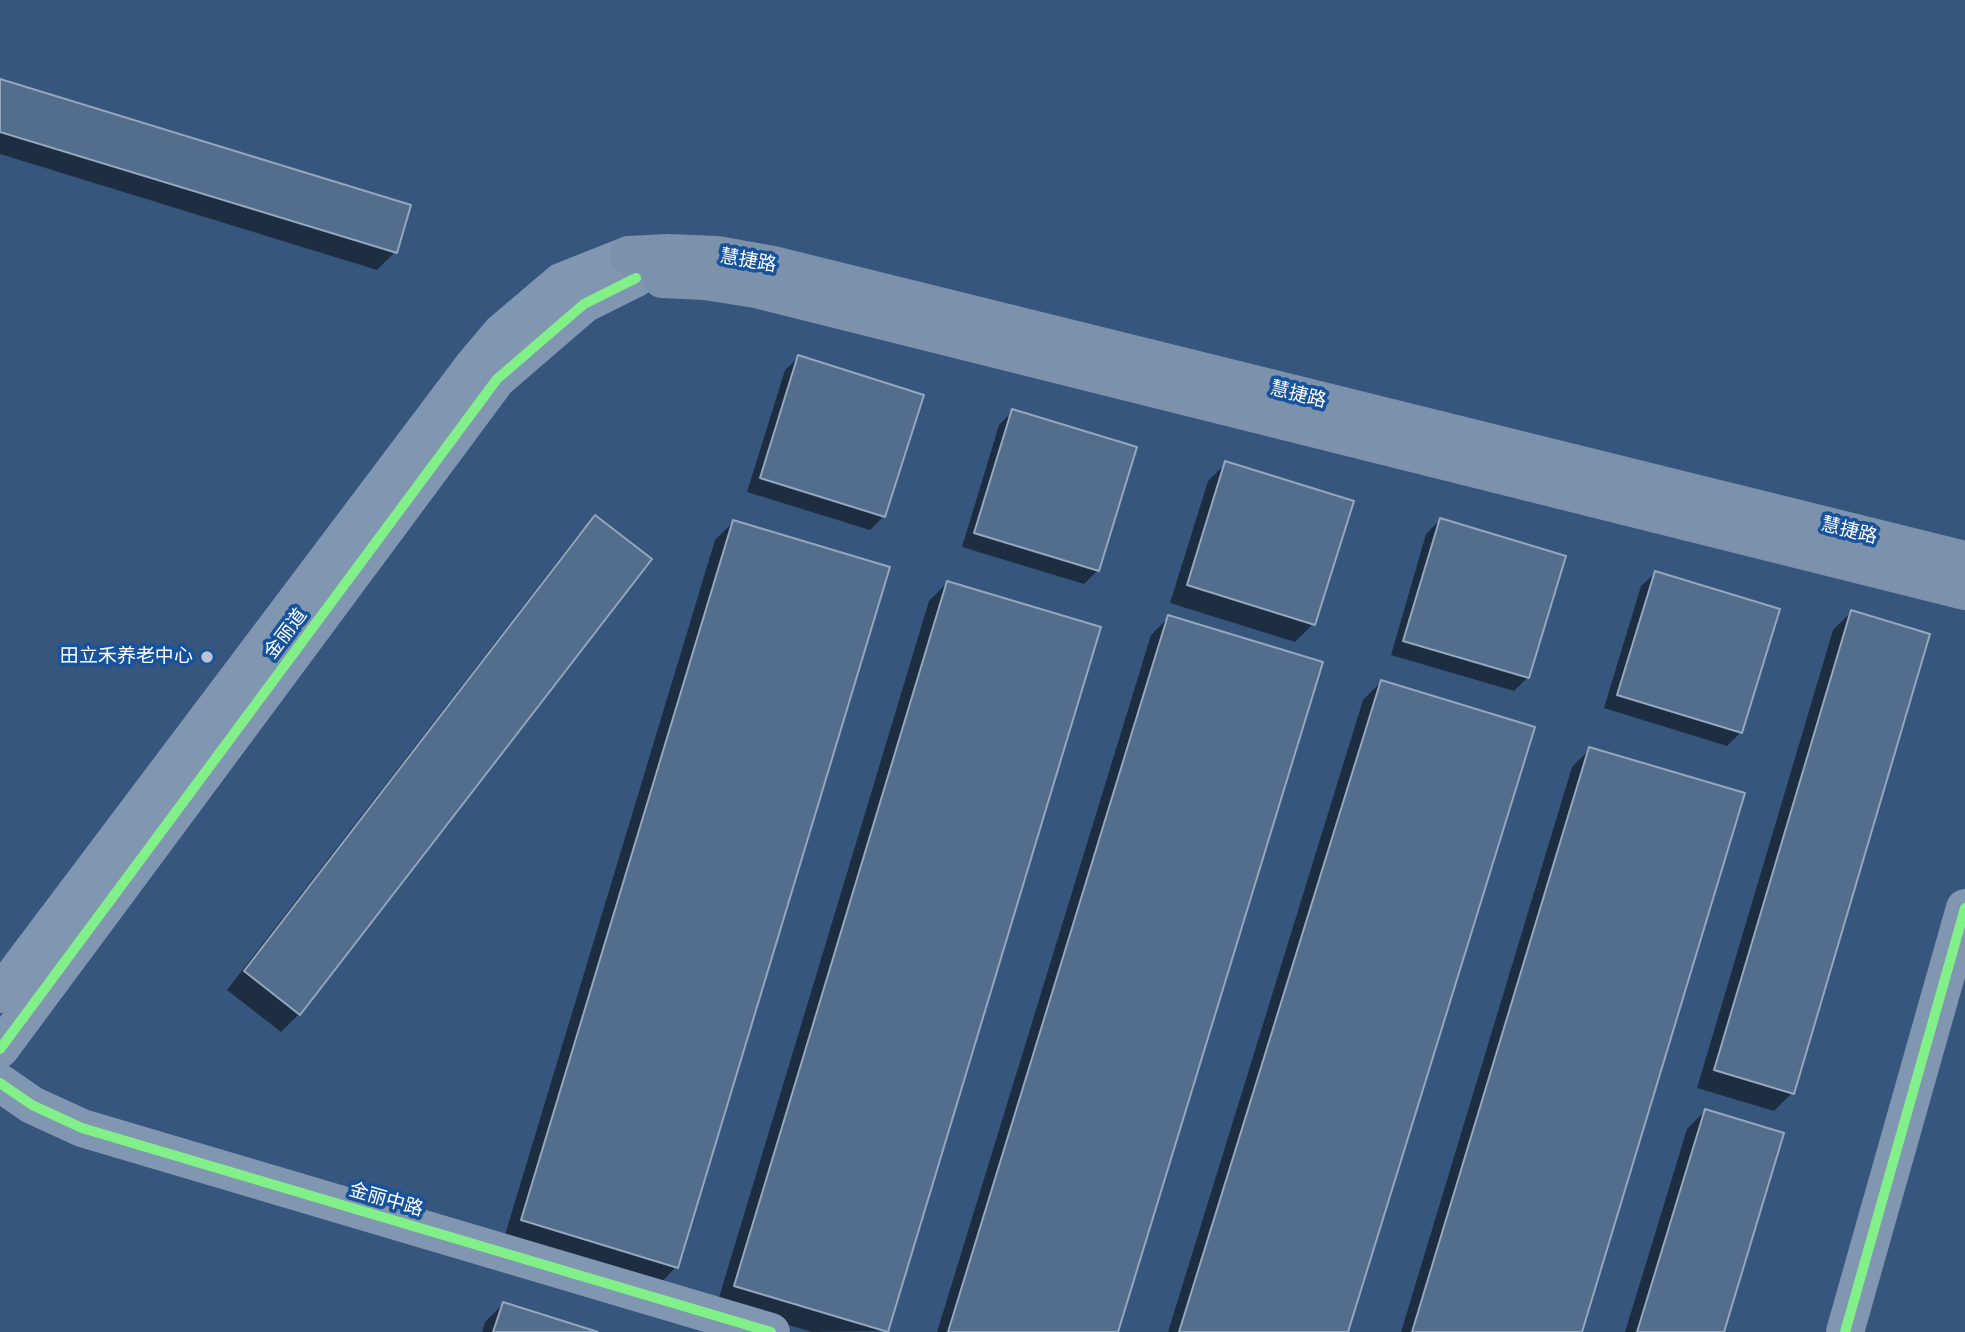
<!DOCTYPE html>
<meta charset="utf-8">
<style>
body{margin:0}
canvas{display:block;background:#36567e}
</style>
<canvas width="1965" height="1332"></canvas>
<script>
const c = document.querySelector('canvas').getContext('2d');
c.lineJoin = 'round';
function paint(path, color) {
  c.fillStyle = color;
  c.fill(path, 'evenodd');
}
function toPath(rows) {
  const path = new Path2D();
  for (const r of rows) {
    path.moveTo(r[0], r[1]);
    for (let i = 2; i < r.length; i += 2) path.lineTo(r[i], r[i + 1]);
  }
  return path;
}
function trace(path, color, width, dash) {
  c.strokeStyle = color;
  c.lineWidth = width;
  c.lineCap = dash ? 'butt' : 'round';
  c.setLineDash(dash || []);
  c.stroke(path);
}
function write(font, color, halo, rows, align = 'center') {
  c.font = font + ' Karla,"Noto Sans SC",sans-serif';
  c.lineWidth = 7;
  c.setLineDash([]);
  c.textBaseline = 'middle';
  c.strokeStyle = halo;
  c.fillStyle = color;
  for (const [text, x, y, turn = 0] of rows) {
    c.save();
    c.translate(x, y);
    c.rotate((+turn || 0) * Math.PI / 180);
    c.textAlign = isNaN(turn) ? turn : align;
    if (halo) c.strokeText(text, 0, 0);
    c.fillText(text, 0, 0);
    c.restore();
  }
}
const shadow = toPath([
 [0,81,395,252,377,270,0,154],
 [799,357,922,396,883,517,870,530,747,492,785,370],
 [1013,411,1098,570,1084,584,962,547,999,425],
 [1226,463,1313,624,1295,642,1170,603,1208,481],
 [596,517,299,1014,281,1032,227,990,578,535],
 [1440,520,1528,677,1514,691,1391,655,1426,534],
 [733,522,676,1267,659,1285,504,1238,715,540],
 [1655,573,1741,732,1727,746,1604,708,1641,586],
 [947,583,888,1331,812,1332,717,1304,929,601],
 [1851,612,1792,1093,1774,1111,1697,1088,1833,630],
 [1169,617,1116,1332,937,1332,1151,635],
 [1381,682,1346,1332,1168,1332,1363,700],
 [1590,749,1580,1332,1401,1332,1572,767],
 [1705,1111,1722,1332,1625,1332,1687,1129],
 [503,1304,592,1332,482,1332,485,1322]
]);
const building = toPath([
 [0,79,411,205,397,253,0,132,0,79],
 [798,355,924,395,885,517,760,478,798,355],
 [1012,409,1137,447,1099,571,974,533,1012,409],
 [1225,461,1354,501,1315,625,1187,585,1225,461],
 [595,515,652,559,300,1015,244,971,595,515],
 [1440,518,1566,556,1529,678,1403,641,1440,518],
 [733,520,890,567,678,1268,521,1220,733,520],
 [1655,571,1780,609,1742,733,1617,695,1655,571],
 [947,581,1101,627,888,1332,734,1286,947,581],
 [1851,610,1930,634,1794,1094,1714,1070,1851,610],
 [1168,615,1323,662,1118,1332,948,1332,1168,615],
 [1381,680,1535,727,1348,1332,1179,1332,1381,680],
 [1589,747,1745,793,1582,1332,1412,1332,1589,747],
 [1705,1109,1784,1133,1724,1332,1637,1332,1705,1109],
 [503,1302,598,1332,493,1332,503,1302]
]);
const tertiary = toPath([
 [0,994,474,365,501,333,561,282,629,255],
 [0,1049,497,379,584,304,636,278],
 [0,1083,32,1105,82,1128,771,1332],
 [1845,1332,1965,908]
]);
const secondary = toPath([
 [629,255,668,253,717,255,773,265,1965,560],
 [662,279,705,281,756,289,1965,591]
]);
const cycleway = toPath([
 [0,1049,497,379,584,304,636,278],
 [0,1083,32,1105,82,1128,771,1332],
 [1845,1332,1965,908]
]);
const markers = [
 [207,657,7,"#b9c4d2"]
];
const streetNames = [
 ["慧捷路",748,261,10],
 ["慧捷路",1298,395,14],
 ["慧捷路",1849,531,14],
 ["金丽道",286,634,-53],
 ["金丽中路",386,1200,16]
];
const poiNames = [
 ["田立禾养老中心",193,657]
];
paint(shadow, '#0007');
paint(building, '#536d8d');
trace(building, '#95a7bd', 2);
trace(tertiary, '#8196b0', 38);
trace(secondary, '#7c92ac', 38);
trace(cycleway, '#82f089', 10);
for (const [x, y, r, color] of markers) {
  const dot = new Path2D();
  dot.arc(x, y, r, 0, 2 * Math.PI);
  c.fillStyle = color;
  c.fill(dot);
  trace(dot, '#17529d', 2.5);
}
write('19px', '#fff', '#17529d', streetNames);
write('19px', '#fff', '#17529d', poiNames, 'right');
</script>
